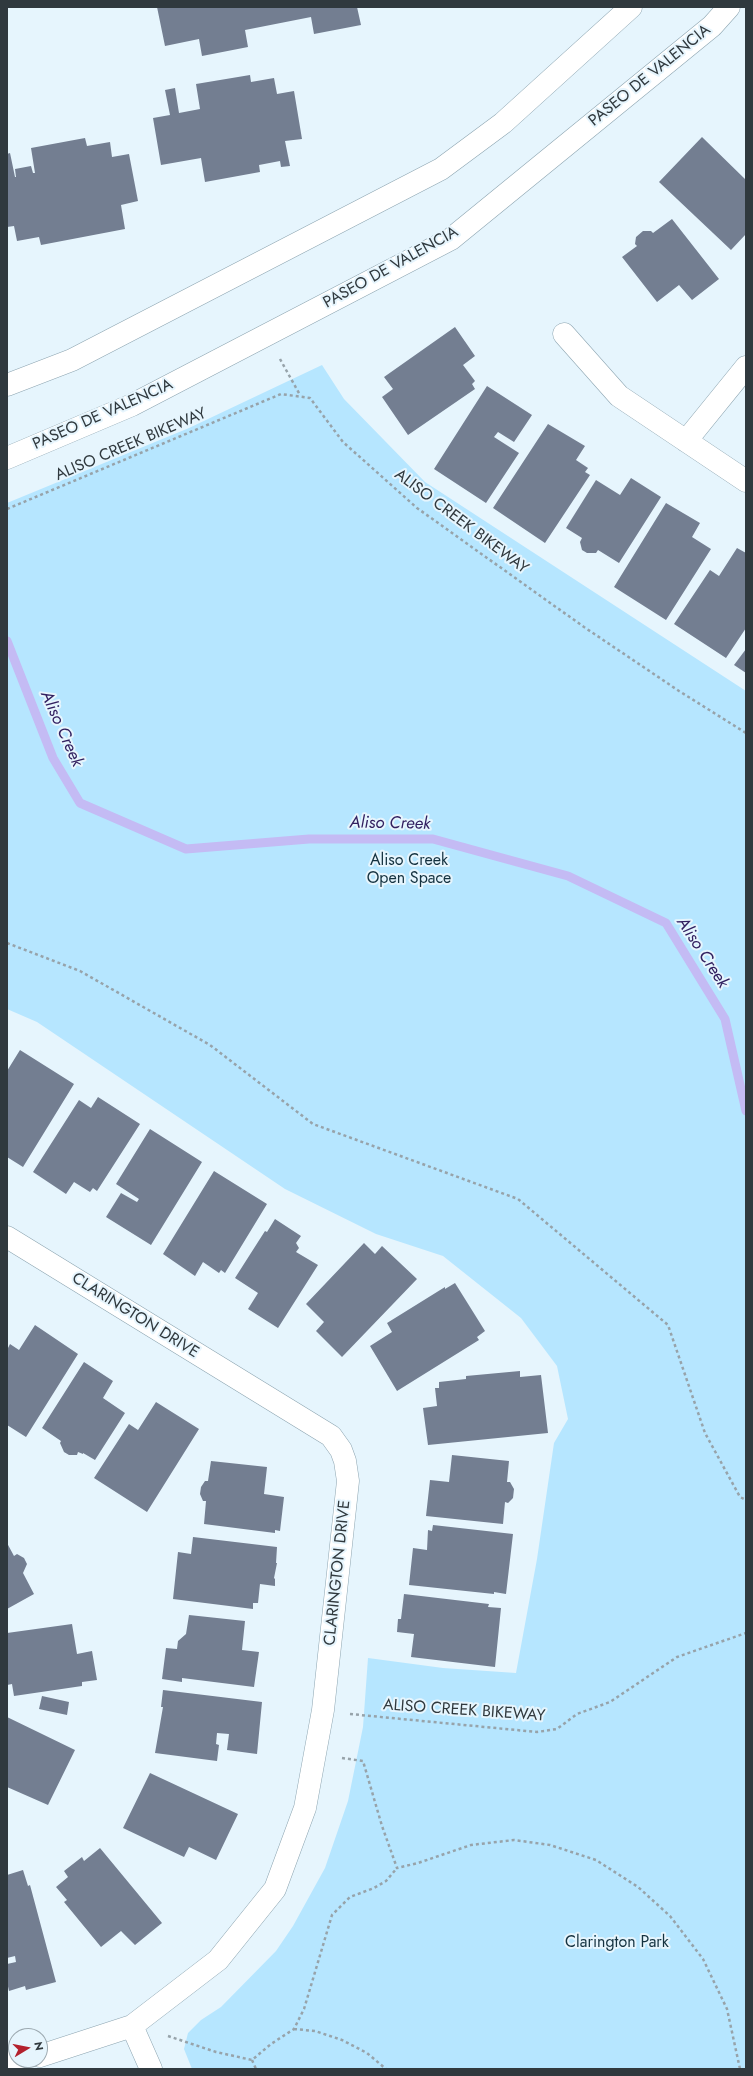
<!DOCTYPE html>
<style>
body{margin:0}
#map{position:relative;width:753px;height:2076px;overflow:hidden;background:#e6f5fd;font-family:Jost,sans-serif}
canvas{display:block}
.frame{position:absolute;inset:0;border:8px solid #30393e;pointer-events:none}
.north{position:absolute;left:8px;top:2028px;width:40px;height:40px;box-sizing:border-box;background:#e6f5fd;border:1px solid #9daab1;border-radius:50%;rotate:80deg;font-size:11px;font-weight:700;line-height:16px;text-align:center;color:#30393e}
.north::after{content:'';display:block;margin:auto;width:14px;height:18px;background:#b3212d;clip-path:polygon(50% 0,100% 100%,50% 72%,0 100%)}
</style>
<div id="map">
<canvas width="753" height="2076"></canvas>
<div class="frame"></div>
<div class="north">N</div>
</div>
<script>
const c = document.querySelector('canvas').getContext('2d');
c.lineJoin = 'round';
function paint(path, color) {
  c.fillStyle = color;
  c.fill(path, 'evenodd');
}
function toPath(rows) {
  const path = new Path2D();
  for (const r of rows) {
    path.moveTo(r[0], r[1]);
    for (let i = 2; i < r.length; i += 2) path.lineTo(r[i], r[i + 1]);
  }
  return path;
}
function trace(path, color, width, dash) {
  c.strokeStyle = color;
  c.lineWidth = width;
  c.lineCap = dash ? 'butt' : 'round';
  c.setLineDash(dash || []);
  c.stroke(path);
}
function write(font, color, halo, rows, align = 'center') {
  c.font = font + ' Jost,sans-serif';
  c.lineWidth = 4;
  c.setLineDash([]);
  c.textBaseline = 'middle';
  c.strokeStyle = halo;
  c.fillStyle = color;
  for (const [text, x, y, turn = 0] of rows) {
    c.save();
    c.translate(x, y);
    c.rotate((+turn || 0) * Math.PI / 180);
    c.textAlign = isNaN(turn) ? turn : align;
    if (halo) c.strokeText(text, 0, 0);
    c.fillText(text, 0, 0);
    c.restore();
  }
}
const green = toPath([
 [322,365,344,399,425,482,746,691,746,2069,192,2069,184,2049,188,2033,201,2020,221,2007,276,1951,293,1926,325,1868,348,1801,363,1727,368,1658,443,1668,516,1673,537,1559,554,1443,568,1419,557,1366,521,1318,443,1256,376,1234,285,1189,37,1022,7,1009,7,503,189,428]
]);
const stream = toPath([
 [7,641,53,758,80,803,186,849,309,839,433,839,568,876,666,923,725,1019,746,1111]
]);
const building = toPath([
 [157,7,357,7,361,25,314,34,311,17,245,30,248,47,202,56,199,39,165,46],
 [250,75,251,82,274,78,277,94,294,91,302,139,285,141,290,166,281,167,280,161,259,165,260,172,205,182,201,158,161,165,153,118,170,115,165,90,175,88,179,113,200,109,196,84],
 [702,137,746,180,746,234,731,250,659,182],
 [85,138,87,146,110,142,112,157,129,154,138,201,121,205,125,229,41,245,39,237,17,241,14,226,7,227,7,154,10,153,15,177,16,177,15,169,31,166,33,173,35,173,31,148],
 [672,219,719,279,692,300,679,285,657,302,622,257,637,246,635,244,636,237,643,231,651,231,653,233],
 [455,327,475,356,463,365,475,381,472,384,475,389,408,435,382,397,393,389,384,377],
 [487,386,532,415,514,442,498,432,494,437,519,453,486,503,434,469],
 [548,424,585,446,576,460,588,468,585,472,590,475,545,543,493,508],
 [631,478,661,497,619,563,598,550,596,553,587,553,582,550,580,542,582,538,566,528,596,480,620,495],
 [666,503,700,523,692,537,711,549,666,620,614,587],
 [737,548,746,553,746,628,726,658,674,624,710,570,719,576],
 [746,649,746,673,734,665],
 [20,1050,74,1084,23,1167,7,1157,7,1071],
 [98,1097,140,1124,97,1191,93,1188,90,1192,74,1182,66,1194,33,1172,79,1100,91,1108],
 [150,1129,202,1162,151,1245,106,1217,121,1193,137,1202,139,1199,116,1184],
 [214,1171,267,1204,225,1273,221,1270,219,1273,203,1262,195,1276,163,1254],
 [275,1219,301,1236,296,1243,299,1248,296,1252,318,1265,278,1328,248,1309,258,1293,235,1278,265,1231,267,1232],
 [364,1243,375,1254,382,1246,417,1279,342,1357,316,1331,324,1322,306,1304],
 [455,1283,485,1331,477,1337,479,1340,397,1391,370,1346,392,1332,387,1323,445,1287,445,1289],
 [35,1325,78,1354,26,1437,7,1425,7,1350,10,1344,19,1350],
 [84,1362,113,1381,103,1398,125,1413,95,1460,83,1453,83,1454,78,1452,77,1455,69,1455,64,1452,60,1443,61,1441,42,1428],
 [520,1371,520,1377,541,1375,548,1433,428,1445,423,1408,437,1406,435,1388,439,1388,439,1382,466,1379,466,1376],
 [156,1402,199,1429,147,1512,94,1478,129,1424,138,1430],
 [452,1455,509,1461,507,1482,510,1482,514,1489,513,1498,508,1503,505,1502,503,1524,426,1516,430,1480,449,1482],
 [211,1461,267,1467,264,1494,284,1497,280,1531,275,1530,275,1533,204,1524,206,1501,203,1501,200,1494,201,1487,205,1481,208,1481],
 [433,1525,513,1534,506,1594,494,1592,494,1594,409,1585,413,1548,427,1550,428,1530,432,1531],
 [193,1537,277,1547,276,1563,277,1563,274,1578,275,1579,275,1586,260,1584,258,1603,253,1603,253,1609,173,1599,178,1552,191,1554],
 [7,1543,14,1556,17,1554,24,1558,27,1564,23,1573,34,1594,7,1609],
 [404,1594,489,1604,488,1607,501,1608,495,1667,411,1657,414,1634,397,1632,398,1619,401,1619],
 [189,1615,245,1621,242,1650,259,1652,254,1687,182,1678,182,1682,162,1679,166,1648,177,1649,178,1641,186,1634],
 [72,1624,77,1654,92,1651,97,1680,82,1682,82,1686,14,1696,12,1684,7,1685,7,1633],
 [163,1690,262,1702,257,1754,227,1750,229,1734,217,1733,216,1744,219,1745,217,1761,155,1753,163,1707,161,1707],
 [42,1696,69,1702,67,1715,39,1709],
 [7,1717,75,1750,48,1805,7,1787],
 [150,1773,238,1814,216,1860,189,1847,184,1857,123,1828],
 [100,1848,162,1923,135,1945,121,1931,101,1947,64,1902,67,1900,56,1887,68,1877,64,1871,82,1857,84,1861],
 [23,1870,28,1886,30,1885,56,1982,26,1990,25,1986,9,1991,7,1982,7,1964,16,1962,15,1956,7,1958,7,1875]
]);
const path = toPath([
 [280,359,300,395],
 [7,509,281,394,310,398,343,442,417,508,584,627,679,691,746,733],
 [7,943,80,971,210,1045,313,1124,518,1199,668,1325,705,1433,740,1497,746,1500],
 [350,1714,537,1732,557,1729,577,1714,610,1702,677,1657,746,1633],
 [342,1758,363,1761,382,1826,397,1868,418,1863,471,1845,514,1840,550,1845,596,1860,638,1887,670,1916,703,1959,727,2009,740,2069],
 [294,2029,315,2031,342,2040,367,2053,386,2069],
 [168,2036,216,2052,252,2060,271,2044,294,2029,304,2009,332,1915,350,1897,374,1888,386,1881,397,1868],
 [252,2060,256,2069]
]);
const minor = toPath([
 [564,334,619,396,746,481],
 [686,441,746,367],
 [7,1237,331,1436,341,1450,345,1461,348,1481,323,1710,305,1808,275,1889,218,1960,132,2026,40,2056],
 [132,2026,151,2069],
 [7,2061,16,2060]
]);
const secondary = toPath([
 [7,385,72,360,441,169,503,123,631,7],
 [7,458,132,405,451,239,712,26,729,7]
]);
const streetNames = [
 ["PASEO DE VALENCIA",650,76,-39],
 ["PASEO DE VALENCIA",391,268,-29],
 ["PASEO DE VALENCIA",103,415,-24],
 ["ALISO CREEK BIKEWAY",131,445,-23],
 ["ALISO CREEK BIKEWAY",461,522,37],
 ["CLARINGTON DRIVE",135,1316,32],
 ["CLARINGTON DRIVE",338,1573,-84],
 ["ALISO CREEK BIKEWAY",464,1711,4]
];
const parkNames = [
 ["Aliso Creek",409,861],
 ["Open Space",409,879],
 ["Clarington Park",617,1943]
];
const waterNames = [
 ["Aliso Creek",61,729,66],
 ["Aliso Creek",390,824,1],
 ["Aliso Creek",702,953,57]
];
paint(green, '#b6e6ff');
trace(stream, '#c4bbf4', 9);
paint(building, '#737e91');
trace(minor, '#8ca4b0', 23);
trace(secondary, '#8ca4b0', 23);
trace(path, '#97a3aa', 2.5, [3, 3]);
trace(minor, '#fff', 22);
trace(secondary, '#fff', 22);
write('16px', '#30393e', '#e6f5fd', streetNames);
write('16px', '#143240', '#e6f5fd', parkNames);
write('italic 17px', '#322060', '#e6f5fd', waterNames);
</script>
